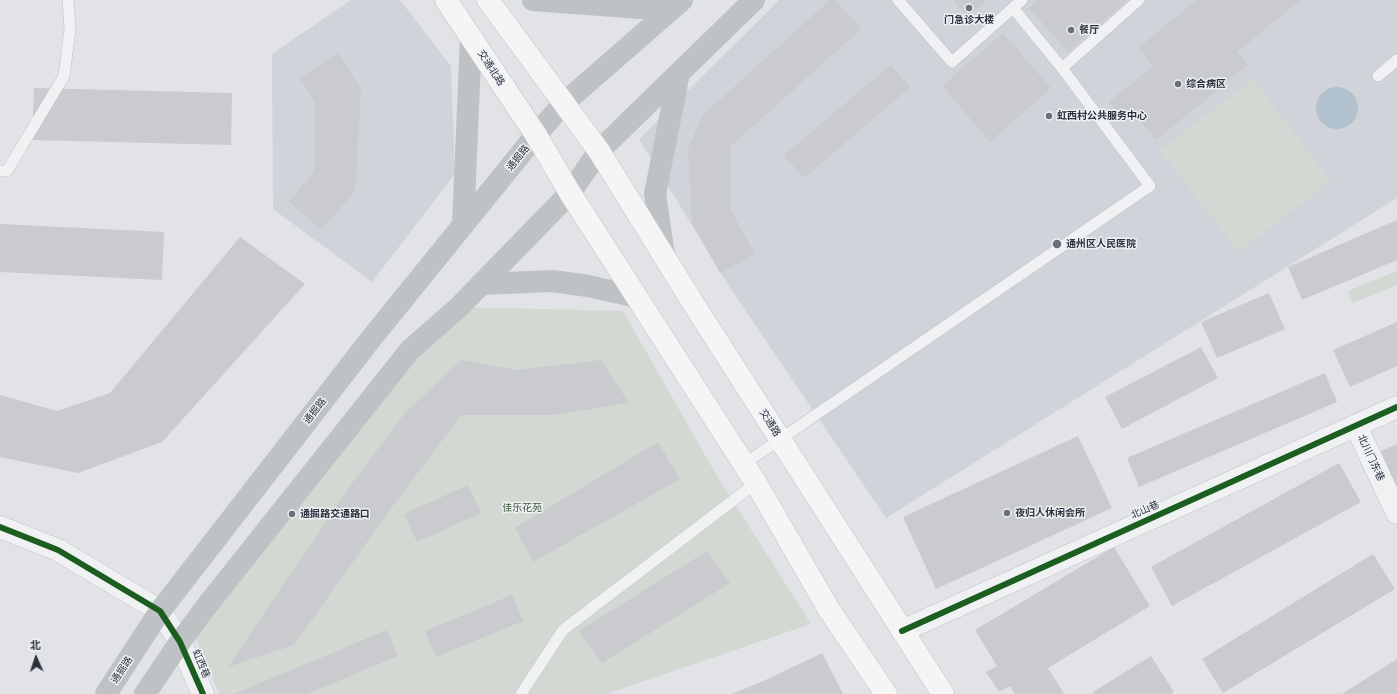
<!DOCTYPE html>
<meta charset="utf-8">
<style>
body{margin:0}
#map{position:relative;width:1397px;height:694px;overflow:hidden;background:#e1e3e6;font-family:Raleway,"Noto Sans SC",sans-serif}
canvas{display:block}
.north{position:absolute;left:16px;top:638px;width:40px;height:40px;-webkit-text-stroke:3px #eff2f5;paint-order:stroke;rotate:357deg;font-size:11px;font-weight:700;line-height:16px;text-align:center;color:#2a323d}
.north::after{content:'';display:block;margin:auto;width:14px;height:18px;background:#2a323d;clip-path:polygon(50% 0,100% 100%,50% 72%,0 100%)}
</style>
<div id="map">
<canvas width="1397" height="694"></canvas>
<div class="north">北</div>
</div>
<script>
const c = document.querySelector('canvas').getContext('2d');
c.lineJoin = 'round';
function paint(path, color) {
  c.fillStyle = color;
  c.fill(path, 'evenodd');
}
function toPath(rows) {
  const path = new Path2D();
  for (const r of rows) {
    if (r.length === 3) {
      path.moveTo(r[0] + r[2], r[1]);
      path.arc(r[0], r[1], r[2], 0, 2 * Math.PI);
      continue;
    }
    path.moveTo(r[0], r[1]);
    for (let i = 2; i < r.length; i += 2) path.lineTo(r[i], r[i + 1]);
  }
  return path;
}
function trace(path, color, width, dash) {
  c.strokeStyle = color;
  c.lineWidth = width;
  c.lineCap = dash ? 'butt' : 'round';
  c.setLineDash(dash || []);
  c.stroke(path);
}
function write(font, color, halo, rows, align = 'center') {
  c.font = font + ' Raleway,"Noto Sans SC",sans-serif';
  c.lineWidth = 3;
  c.setLineDash([]);
  c.textBaseline = 'middle';
  c.strokeStyle = halo;
  c.fillStyle = color;
  for (const [text, x, y, turn = 0] of rows) {
    c.save();
    c.translate(x, y);
    c.rotate((+turn || 0) * Math.PI / 180);
    c.textAlign = isNaN(turn) ? turn : align;
    if (halo) c.strokeText(text, 0, 0);
    c.fillText(text, 0, 0);
    c.restore();
  }
}
const built = toPath([
 [351,0,400,0,451,66,455,174,372,282,273,209,272,54],
 [779,0,1397,0,1397,198,886,518,731,289,639,139]
]);
const green = toPath([
 [1253,80,1331,181,1239,252,1160,150],
 [1397,271,1397,285,1353,303,1348,291],
 [459,307,623,311,717,476,811,624,606,694,219,694,191,626]
]);
const water = toPath([
 [1337,108,21]
]);
const building = toPath([
 [830,0,835,0,861,29,731,146,731,211,755,254,720,273,692,223,688,149,703,115],
 [953,0,987,0,968,17],
 [1037,0,1127,0,1068,52,1029,8],
 [1197,0,1301,0,1237,52,1248,65,1156,140,1135,114,1126,122,1109,102,1153,66,1138,48],
 [1003,33,1051,88,990,142,942,86],
 [338,53,361,89,355,191,321,230,289,201,314,172,315,102,300,78],
 [891,65,910,87,804,178,784,155],
 [34,88,232,93,231,145,32,140],
 [1397,220,1397,260,1302,300,1288,267],
 [0,224,164,232,162,280,0,272],
 [240,237,305,284,162,442,78,473,0,457,0,395,57,411,110,393],
 [1269,293,1285,329,1217,358,1201,322],
 [1397,322,1397,366,1350,387,1333,350],
 [1201,347,1218,378,1122,429,1105,397],
 [461,360,517,370,601,360,629,403,553,415,461,415,392,507,294,645,228,667,352,483,404,414],
 [1325,373,1337,402,1139,487,1127,458],
 [1078,436,1112,508,936,589,903,517],
 [658,442,680,479,533,562,515,528],
 [1397,444,1397,488,1381,451],
 [1339,463,1361,502,1172,606,1151,567],
 [468,485,481,513,417,542,404,514],
 [1114,547,1150,606,1048,668,1064,694,1015,694,1010,686,999,692,986,672,997,666,975,630],
 [707,551,730,583,602,663,579,631],
 [1373,554,1395,589,1223,693,1202,659],
 [512,595,523,621,436,657,425,631],
 [387,630,398,656,307,694,234,694],
 [822,653,843,694,732,694,770,678],
 [1151,656,1174,692,1171,694,1094,694,1093,692],
 [1397,659,1397,694,1342,694]
]);
const lane = toPath([
 [898,0,952,62,1022,0],
 [1013,8,1062,68],
 [1378,76,1397,60],
 [0,171,7,171,64,76,70,29,68,0],
 [744,464,1150,186,1062,68,1139,0],
 [521,694,563,630,756,483]
]);
const street = toPath([
 [1356,426,1397,513],
 [0,527,58,550,160,611,180,642,203,694],
 [902,631,1397,407]
]);
const secondary = toPath([
 [533,0,640,8,679,3],
 [463,225,471,37],
 [664,255,655,194,679,73],
 [481,284,553,281,588,286,637,297],
 [106,694,160,611,370,340,536,135,563,104,682,0],
 [145,694,180,642,209,603,410,350,459,307,570,193,599,151,754,0]
]);
const primary = toPath([
 [446,0,536,135,570,193,756,483,828,608,886,694],
 [488,0,599,151,693,303,943,694]
]);
const cycleway = toPath([
 [0,527,58,550,160,611,180,642,203,694],
 [902,631,1397,407]
]);
const markers = [
 [969,8,4,"#6a7078"],
 [1071,30,4,"#6a7078"],
 [1178,84,4,"#6a7078"],
 [1049,116,4,"#6a7078"],
 [1057,244,5,"#6a7078"],
 [1007,513,4,"#6a7078"],
 [292,514,4,"#6a7078"]
];
const poiNames = [
 ["门急诊大楼",969,20,"center"],
 ["餐厅",1079,30],
 ["综合病区",1186,84],
 ["虹西村公共服务中心",1057,116],
 ["通州区人民医院",1066,244],
 ["夜归人休闲会所",1015,513],
 ["通掘路交通路口",300,514]
];
const streetNames = [
 ["交通北路",491,68,57],
 ["通掘路",518,158,-51],
 ["通掘路",315,411,-52],
 ["交通路",770,423,58],
 ["北川门东巷",1371,458,65],
 ["北山巷",1145,510,-24],
 ["虹西巷",201,664,67],
 ["通掘路",122,670,-57]
];
const parkNames = [
 ["佳乐花苑",522,508]
];
paint(built, '#d0d3d9');
paint(green, '#d3d9d2');
paint(water, '#b1c2ce');
paint(building, '#c9cbce');
trace(lane, '#c0c1c4', 12);
trace(street, '#c0c1c4', 23);
trace(primary, '#bec0c3', 23);
trace(lane, '#f0f1f3', 11);
trace(street, '#f0f1f3', 22);
trace(secondary, '#bfc2c5', 22);
trace(primary, '#f5f5f6', 22);
trace(cycleway, '#1b5e20', 6);
for (const [x, y, r, color] of markers) {
  const dot = new Path2D();
  dot.arc(x, y, r, 0, 2 * Math.PI);
  c.fillStyle = color;
  c.fill(dot);
  trace(dot, '#eff2f5', 1.5);
}
write('bold 10px', '#2a323d', '#eff2f5', poiNames, 'left');
write('10px', '#2a323d', '#eff2f5', streetNames);
write('10px', '#415838', '#eff2f5', parkNames);
</script>
